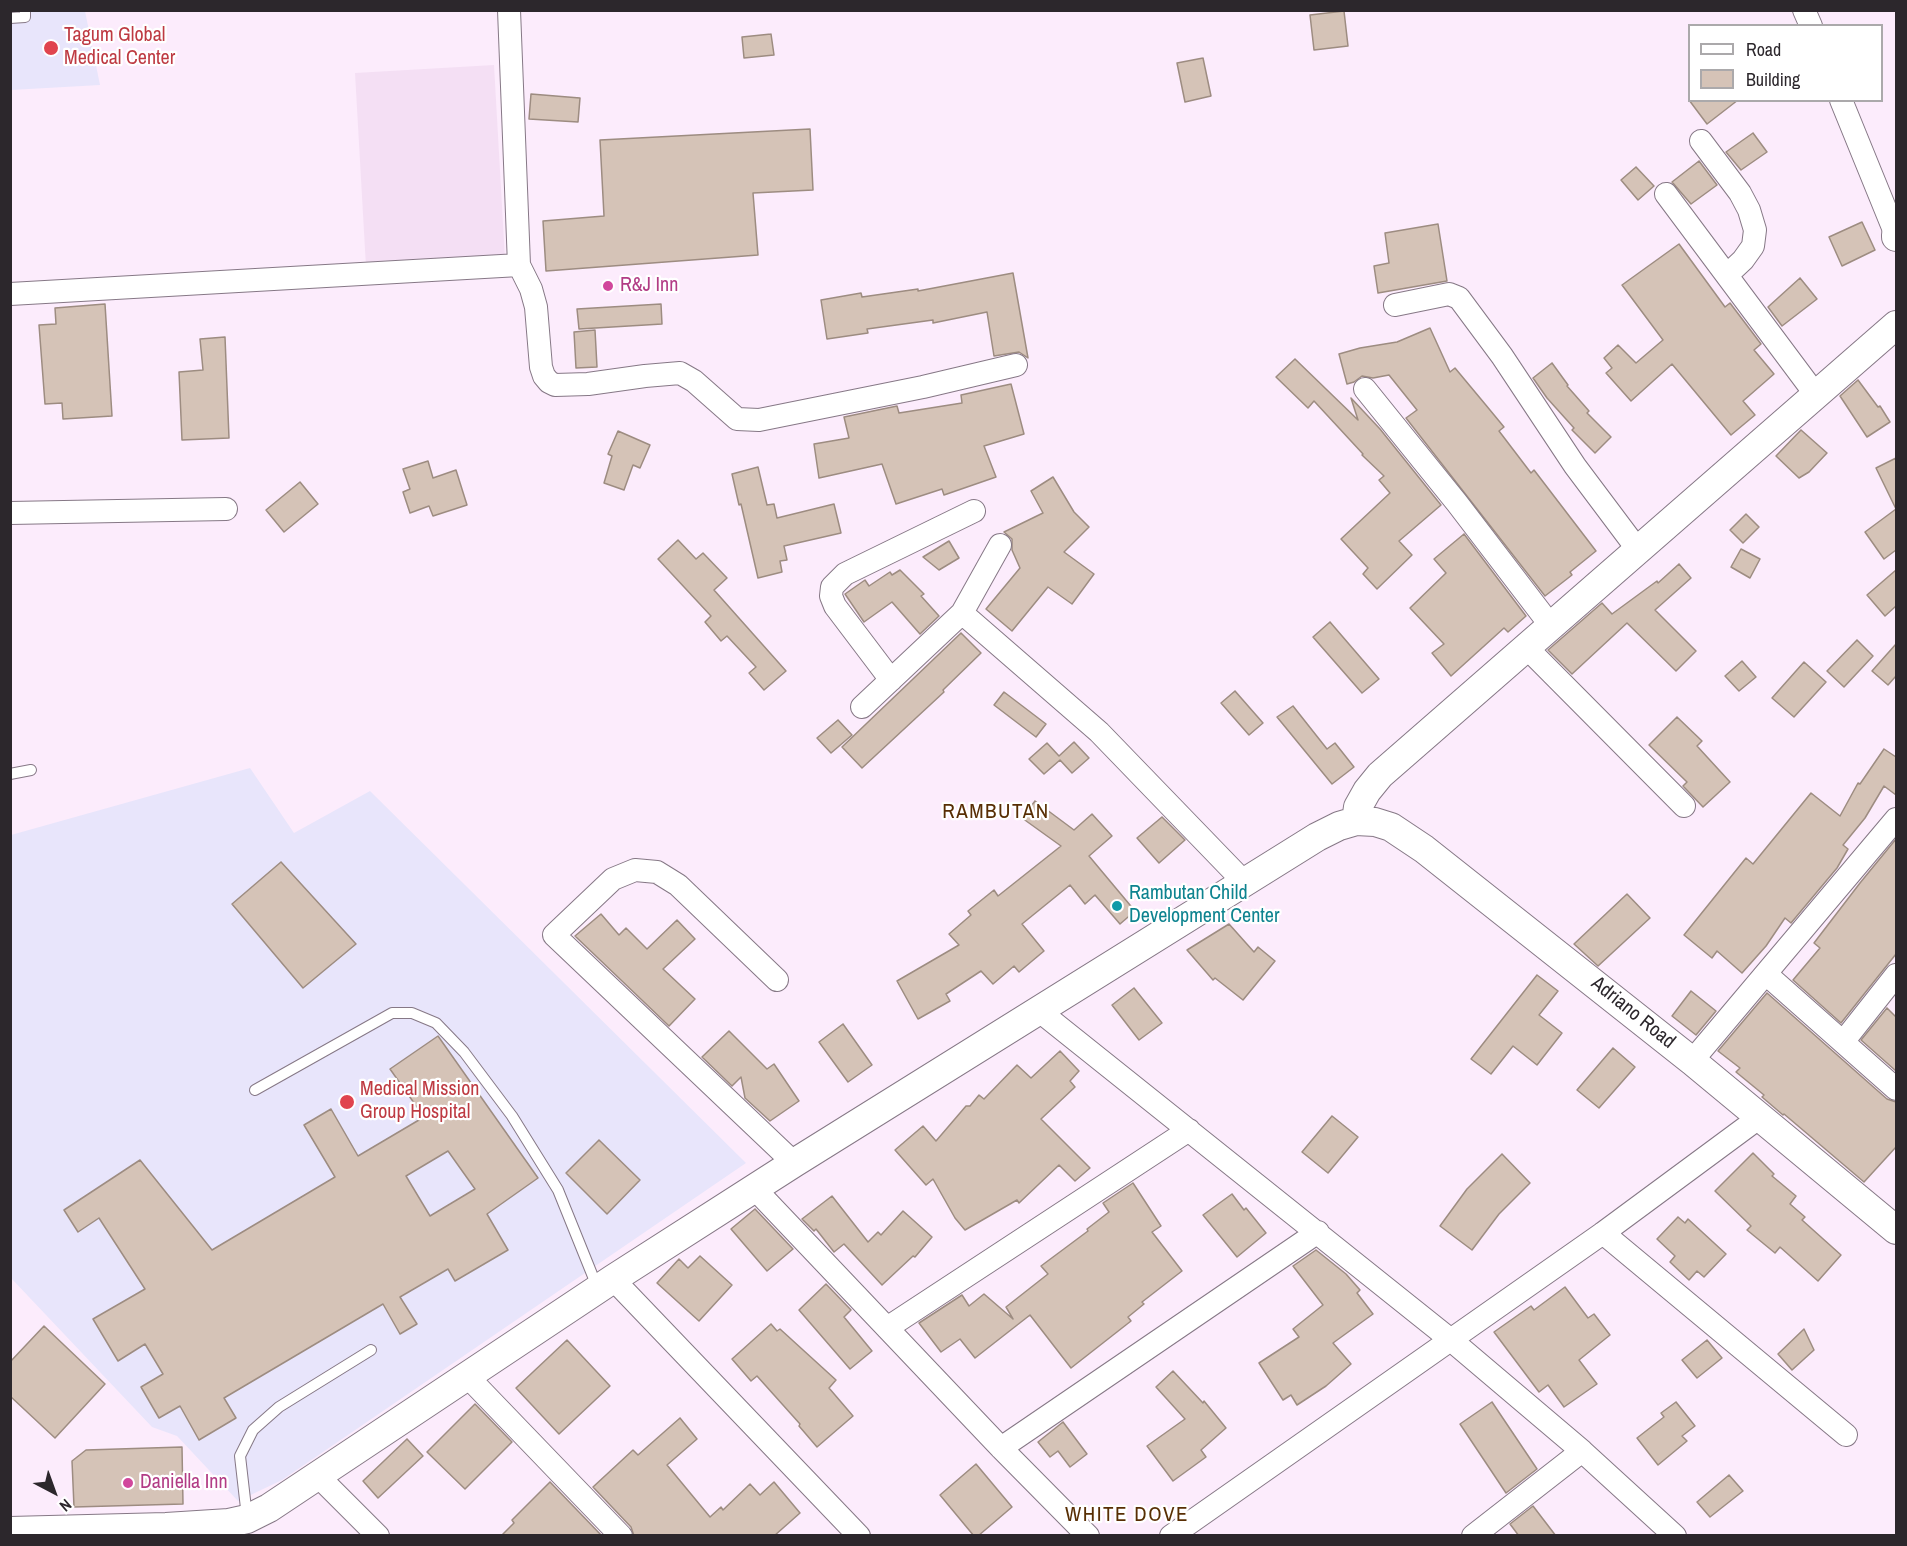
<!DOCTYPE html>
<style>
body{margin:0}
#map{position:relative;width:1907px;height:1546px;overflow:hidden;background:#fcecfc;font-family:"Archivo Narrow",sans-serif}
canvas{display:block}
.frame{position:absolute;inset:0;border:12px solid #2c272c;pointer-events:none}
.legend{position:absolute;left:1688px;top:24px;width:195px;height:78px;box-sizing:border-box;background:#fff;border:2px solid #aba9ab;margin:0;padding:8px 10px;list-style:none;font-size:18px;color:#2c272c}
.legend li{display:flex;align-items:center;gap:12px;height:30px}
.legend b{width:30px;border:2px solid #aba9ab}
.north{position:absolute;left:24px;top:1462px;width:60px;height:60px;-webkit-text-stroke:4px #fff;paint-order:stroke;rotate:139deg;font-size:16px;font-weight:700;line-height:24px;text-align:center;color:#2c272c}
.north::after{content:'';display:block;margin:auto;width:21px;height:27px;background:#2c272c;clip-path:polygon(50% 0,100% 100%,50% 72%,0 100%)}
</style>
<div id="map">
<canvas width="1907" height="1546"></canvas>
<div class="frame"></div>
<ul class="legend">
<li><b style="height:8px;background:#fff"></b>Road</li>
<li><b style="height:16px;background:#d5c3b7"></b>Building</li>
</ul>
<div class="north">N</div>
</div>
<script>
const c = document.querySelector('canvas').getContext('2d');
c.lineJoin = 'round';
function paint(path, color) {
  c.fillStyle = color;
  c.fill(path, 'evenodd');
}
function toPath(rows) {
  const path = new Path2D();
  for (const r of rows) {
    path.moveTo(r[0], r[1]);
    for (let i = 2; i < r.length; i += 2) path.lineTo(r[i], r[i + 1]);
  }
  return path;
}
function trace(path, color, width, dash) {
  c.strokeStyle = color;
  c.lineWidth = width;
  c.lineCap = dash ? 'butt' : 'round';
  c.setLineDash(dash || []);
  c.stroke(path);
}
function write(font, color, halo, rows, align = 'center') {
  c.font = font + ' "Archivo Narrow",sans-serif';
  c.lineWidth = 4.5;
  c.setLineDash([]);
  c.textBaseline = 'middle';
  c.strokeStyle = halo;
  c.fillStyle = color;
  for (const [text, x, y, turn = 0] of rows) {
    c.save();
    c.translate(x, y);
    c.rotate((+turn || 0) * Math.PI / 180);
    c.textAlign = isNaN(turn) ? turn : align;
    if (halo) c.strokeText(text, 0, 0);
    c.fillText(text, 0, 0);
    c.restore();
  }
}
const built = toPath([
 [494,65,505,259,366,267,355,73]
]);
const medical = toPath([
 [11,11,85,11,100,85,11,90],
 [250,768,294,833,370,791,746,1163,282,1480,238,1501,177,1436,152,1427,11,1278,11,835]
]);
const building = toPath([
 [1344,11,1348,46,1314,50,1310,15,1344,11],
 [771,34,774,55,744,58,742,37,771,34],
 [1203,58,1211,96,1185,102,1177,63,1203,58],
 [531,94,580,98,578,122,529,119,531,94],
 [1689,100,1738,100,1707,124,1689,100],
 [810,129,813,190,753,193,758,255,546,271,543,221,604,216,600,140,810,129],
 [1753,133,1767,152,1741,170,1726,152,1753,133],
 [1699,161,1717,185,1691,204,1672,182,1699,161],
 [1636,167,1654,186,1638,200,1621,180,1636,167],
 [1862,222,1875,250,1842,266,1829,237,1862,222],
 [1438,224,1447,281,1378,293,1374,266,1389,263,1385,233,1438,224],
 [1679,244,1725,307,1730,303,1761,344,1754,350,1774,374,1743,401,1755,415,1731,435,1672,364,1631,401,1606,373,1612,368,1604,358,1618,345,1636,363,1663,340,1622,285,1679,244],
 [1013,273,1028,358,1019,352,994,356,987,312,933,323,933,320,867,329,868,333,827,339,821,300,861,293,862,297,918,289,918,291,1013,273],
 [1800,278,1817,299,1782,326,1768,307,1800,278],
 [105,304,112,416,63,419,62,403,45,404,39,325,56,324,55,308,105,304],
 [661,304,662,324,579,329,577,309,661,304],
 [1430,328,1450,372,1455,368,1485,404,1504,427,1499,431,1531,473,1534,470,1596,551,1570,572,1572,575,1545,596,1406,418,1417,410,1389,375,1373,378,1362,376,1354,382,1347,384,1339,354,1360,348,1397,342,1430,328],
 [595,330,597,367,576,368,574,332,595,330],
 [225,337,229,438,182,440,179,372,203,370,200,339,225,337],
 [1295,359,1358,420,1351,398,1380,429,1441,505,1399,541,1412,555,1377,589,1363,574,1368,568,1341,539,1390,493,1379,480,1384,476,1362,455,1363,454,1314,401,1308,408,1276,377,1295,359],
 [1552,363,1568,385,1567,386,1589,411,1587,413,1611,437,1595,453,1572,430,1574,428,1547,398,1533,378,1552,363],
 [1858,380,1878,407,1880,406,1890,422,1867,437,1840,396,1858,380],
 [1011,384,1024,434,984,446,996,477,944,495,942,489,896,504,882,464,819,478,814,444,849,438,844,417,897,406,899,413,962,403,961,395,1011,384],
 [1801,430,1827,453,1809,472,1799,478,1776,456,1801,430],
 [618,431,650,445,640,468,633,465,624,490,604,483,612,456,608,454,618,431],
 [1896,458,1896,550,1884,559,1865,532,1896,509,1876,468,1896,458],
 [428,461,433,478,456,470,467,505,433,516,429,506,410,513,403,492,410,489,403,469,428,461],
 [758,467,767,505,774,504,777,518,834,504,841,533,784,546,787,560,780,561,782,572,758,578,741,504,739,505,732,474,758,467],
 [1053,477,1074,512,1089,527,1064,552,1094,574,1072,604,1048,587,1012,631,986,609,1020,568,1012,550,1012,539,1004,532,1043,513,1031,491,1053,477],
 [300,482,318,504,284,532,266,510,300,482],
 [1746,514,1759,527,1743,543,1730,530,1746,514],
 [1464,534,1526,616,1508,632,1504,628,1451,676,1432,653,1444,644,1410,608,1446,573,1434,559,1464,534],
 [678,540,696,559,703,553,727,578,714,590,786,671,764,690,749,673,756,667,727,636,721,641,705,622,711,616,658,559,678,540],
 [949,541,959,558,939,570,923,557,949,541],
 [1741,549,1760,559,1750,578,1731,567,1741,549],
 [1679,564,1691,578,1655,610,1696,651,1676,671,1627,623,1572,674,1548,650,1602,603,1612,614,1657,581,1658,583,1679,564],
 [900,570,924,594,921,596,939,616,920,634,892,602,864,622,845,594,865,580,869,586,890,572,892,575,900,570],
 [1896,570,1896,606,1885,616,1867,595,1896,570],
 [1330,622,1379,679,1362,693,1313,637,1330,622],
 [961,633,981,653,943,690,944,692,862,768,842,747,961,633],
 [1857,640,1873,656,1844,687,1827,671,1857,640],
 [1896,644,1896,676,1888,685,1872,671,1896,644],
 [1742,661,1756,677,1739,691,1725,676,1742,661],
 [1804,662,1826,682,1794,717,1772,698,1804,662],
 [1235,691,1263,723,1249,735,1221,703,1235,691],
 [1004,692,1046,724,1036,737,994,705,1004,692],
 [1293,706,1327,749,1335,743,1354,767,1332,784,1277,717,1293,706],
 [1677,717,1702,741,1697,746,1730,782,1703,807,1683,786,1687,782,1649,745,1677,717],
 [838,720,852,735,831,753,817,738,838,720],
 [1074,742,1089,758,1072,773,1060,760,1044,774,1029,759,1047,743,1059,756,1074,742],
 [1884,749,1896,757,1896,795,1884,786,1865,818,1843,845,1848,849,1837,868,1791,923,1785,918,1766,946,1742,973,1717,951,1712,958,1684,935,1746,858,1753,864,1811,793,1840,816,1858,783,1860,784,1884,749],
 [1035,801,1074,830,1092,814,1112,836,1089,856,1135,911,1120,924,1095,895,1085,904,1070,885,1022,924,1044,951,1019,972,1014,966,993,984,981,971,946,994,950,1001,918,1019,897,981,959,945,949,934,971,915,968,911,994,890,998,896,1061,846,1022,818,1035,801],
 [1162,817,1185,840,1159,863,1137,838,1162,817],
 [1896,839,1896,954,1841,1023,1793,980,1820,948,1814,943,1860,883,1896,839],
 [281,862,356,944,303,988,232,904,281,862],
 [1627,894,1650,918,1598,966,1574,944,1627,894],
 [601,914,619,935,626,928,647,949,677,920,695,939,663,969,695,999,669,1026,575,936,601,914],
 [1229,924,1254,952,1258,947,1275,961,1243,1000,1215,978,1213,980,1187,950,1229,924],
 [1537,975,1558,991,1539,1015,1562,1033,1537,1065,1513,1046,1491,1074,1471,1059,1537,975],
 [1134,988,1162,1023,1139,1040,1112,1005,1134,988],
 [1691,991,1716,1011,1696,1035,1672,1016,1691,991],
 [1767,993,1887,1099,1896,1102,1896,1147,1864,1182,1784,1114,1783,1115,1762,1097,1764,1095,1736,1072,1740,1068,1718,1051,1767,993],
 [1887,1008,1896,1017,1896,1071,1861,1040,1887,1008],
 [843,1024,872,1065,848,1082,819,1042,843,1024],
 [729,1031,767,1069,774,1064,799,1101,770,1121,745,1098,741,1077,732,1086,702,1057,729,1031],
 [438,1036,538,1178,487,1214,508,1250,455,1281,448,1269,400,1297,417,1324,400,1334,383,1304,224,1398,236,1418,199,1440,180,1406,159,1418,141,1387,163,1374,145,1344,118,1361,93,1319,145,1289,99,1218,78,1232,64,1210,140,1160,212,1250,335,1177,304,1125,331,1109,358,1156,424,1117,390,1069,438,1036],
 [448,1151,475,1189,430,1216,406,1176,448,1151],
 [1613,1048,1635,1067,1599,1108,1577,1090,1613,1048],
 [1060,1051,1079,1071,1070,1081,1075,1087,1041,1119,1090,1168,1075,1181,1059,1165,1019,1203,1017,1200,965,1230,955,1218,933,1179,926,1185,895,1150,923,1126,936,1141,966,1106,970,1106,979,1095,984,1099,1017,1065,1031,1078,1060,1051],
 [1332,1116,1358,1137,1328,1173,1302,1152,1332,1116],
 [599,1140,640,1180,607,1214,566,1173,599,1140],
 [1753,1153,1774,1174,1772,1176,1796,1196,1790,1204,1805,1217,1802,1220,1841,1255,1818,1281,1780,1247,1775,1253,1747,1230,1751,1226,1715,1191,1753,1153],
 [1502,1154,1530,1183,1499,1214,1472,1250,1440,1226,1467,1189,1502,1154],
 [1133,1183,1161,1226,1152,1232,1182,1271,1142,1302,1144,1304,1128,1317,1131,1321,1071,1368,1030,1315,975,1358,960,1339,941,1352,919,1323,962,1295,969,1306,984,1294,1013,1319,1006,1307,1048,1274,1041,1266,1088,1231,1087,1229,1109,1212,1103,1203,1133,1183],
 [1232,1194,1244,1210,1246,1208,1266,1233,1237,1257,1203,1215,1232,1194],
 [832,1196,868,1242,878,1232,881,1235,903,1211,932,1237,915,1257,913,1256,882,1285,844,1244,834,1252,816,1229,814,1231,802,1219,832,1196],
 [755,1209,793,1249,767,1271,731,1229,755,1209],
 [1678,1217,1685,1223,1688,1219,1726,1254,1704,1277,1697,1271,1689,1280,1670,1262,1675,1256,1657,1239,1678,1217],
 [1316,1250,1346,1274,1360,1290,1357,1293,1373,1314,1333,1343,1351,1364,1326,1386,1297,1405,1291,1395,1283,1400,1259,1363,1299,1337,1293,1329,1323,1305,1293,1266,1316,1250],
 [700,1256,732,1285,699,1321,657,1283,679,1259,688,1268,700,1256],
 [826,1284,851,1310,844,1317,872,1351,850,1369,799,1310,826,1284],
 [1565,1287,1588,1318,1594,1314,1610,1335,1579,1360,1597,1384,1564,1407,1548,1385,1539,1392,1494,1332,1531,1306,1534,1310,1565,1287],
 [771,1324,777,1331,780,1329,836,1380,829,1388,853,1416,817,1447,799,1426,800,1424,757,1376,751,1381,732,1359,771,1324],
 [44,1326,105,1384,55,1438,10,1396,10,1362,44,1326],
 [1804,1329,1814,1350,1792,1370,1778,1354,1804,1329],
 [567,1340,610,1386,559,1434,516,1388,567,1340],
 [1707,1340,1722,1358,1697,1378,1682,1360,1707,1340],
 [1173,1371,1203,1403,1204,1401,1226,1428,1201,1450,1206,1457,1173,1481,1147,1446,1185,1419,1156,1387,1173,1371],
 [1492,1402,1537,1469,1506,1493,1460,1424,1492,1402],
 [1676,1402,1695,1426,1682,1436,1687,1441,1658,1465,1637,1438,1664,1417,1661,1413,1676,1402],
 [475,1404,512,1442,465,1489,427,1452,475,1404],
 [680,1418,697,1439,667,1465,710,1517,721,1507,723,1510,750,1484,760,1495,774,1482,800,1513,774,1536,634,1536,631,1527,593,1487,633,1450,638,1455,680,1418],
 [1063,1422,1087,1454,1070,1467,1058,1451,1050,1457,1038,1442,1063,1422],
 [407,1439,423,1456,378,1498,363,1481,407,1439],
 [182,1447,183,1504,74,1507,72,1461,86,1450,182,1447],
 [976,1464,1012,1507,978,1536,974,1536,940,1495,976,1464],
 [1729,1475,1743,1491,1710,1517,1697,1502,1729,1475],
 [550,1482,602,1536,501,1536,514,1523,512,1520,550,1482],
 [1533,1506,1556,1536,1519,1536,1510,1524,1533,1506]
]);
const service = toPath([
 [10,18,25,17,25,10],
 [10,774,31,770],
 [255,1090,392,1013,412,1013,436,1023,464,1052,512,1116,558,1190,598,1289],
 [247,1517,240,1456,253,1430,279,1407,371,1350]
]);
const minor = toPath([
 [1804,10,1811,26],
 [1841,100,1896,235],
 [1701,141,1740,193,1749,210,1755,230,1753,246,1743,260,1727,275],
 [1666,194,1816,395],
 [519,265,531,289,536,307,541,367,544,376,549,382,555,385,588,384,645,376,680,373,694,381,737,419,759,420,923,387,1016,365],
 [10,294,519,265,509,10],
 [1395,305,1449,294,1459,298,1502,356,1575,466,1638,550],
 [1365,389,1457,503,1551,626],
 [10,513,226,509],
 [962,613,1099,732,1244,882],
 [1526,647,1684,806],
 [891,680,835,606,831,596,832,587,845,574,974,511],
 [862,707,962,613,1000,545],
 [1766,974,1896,1089],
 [777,980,678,885,657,872,635,870,613,879,554,935,794,1163],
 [1038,1010,1451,1340,1582,1451,1675,1536],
 [1843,1042,1896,975],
 [1692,1061,1896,819],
 [755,1189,1001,1448,1088,1536],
 [1603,1233,1846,1435],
 [613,1279,859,1536],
 [887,1328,1189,1130],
 [467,1376,621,1536],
 [1001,1448,1318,1232],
 [319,1477,378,1536],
 [1171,1536,1603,1233,1760,1117],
 [1473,1536,1582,1451]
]);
const tertiary = toPath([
 [1896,235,1896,237],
 [1356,821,1358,807,1367,791,1380,775,1896,325],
 [10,1531,166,1527,229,1523,247,1519,269,1508,613,1279,794,1163,1317,837,1339,826,1356,821,1375,822,1391,827,1424,849,1692,1061,1896,1230]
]);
const markers = [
 [51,48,8,"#e0444e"],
 [608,286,6,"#d1479c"],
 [1117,906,6,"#0f9aa8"],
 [347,1102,8,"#e0444e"],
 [128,1483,6,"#d1479c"]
];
const healthNames = [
 ["Tagum Global",64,36],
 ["Medical Center",64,59],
 ["Medical Mission",360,1090],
 ["Group Hospital",360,1113]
];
const hotelNames = [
 ["R&J Inn",620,286],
 ["Daniella Inn",140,1483]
];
const cultureNames = [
 ["Rambutan Child",1129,894],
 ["Development Center",1129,917]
];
const streetNames = [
 ["Adriano Road",1633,1013,39]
];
const neighbourhoodNames = [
 ["RAMBUTAN",996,812],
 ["WHITE DOVE",1127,1515]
];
paint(built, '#f4dff4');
paint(medical, '#e8e5fb');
paint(building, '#d5c3b7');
trace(building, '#9d8c81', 1.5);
trace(service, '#867886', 12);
trace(minor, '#867886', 24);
trace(tertiary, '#867886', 30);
trace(service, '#fff', 10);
trace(minor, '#fff', 22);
trace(tertiary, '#fff', 28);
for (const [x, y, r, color] of markers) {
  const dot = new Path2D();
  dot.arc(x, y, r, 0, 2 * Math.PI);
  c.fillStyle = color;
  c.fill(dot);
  trace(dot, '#fff', 2);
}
write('20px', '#be3a42', '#fff', healthNames, 'left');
write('20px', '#b23c85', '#fff', hotelNames, 'left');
write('20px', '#0d838f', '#fff', cultureNames, 'left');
write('20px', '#2c272c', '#fff', streetNames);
c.letterSpacing = '1.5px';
write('21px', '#582e04', '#fff', neighbourhoodNames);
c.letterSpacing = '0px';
</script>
